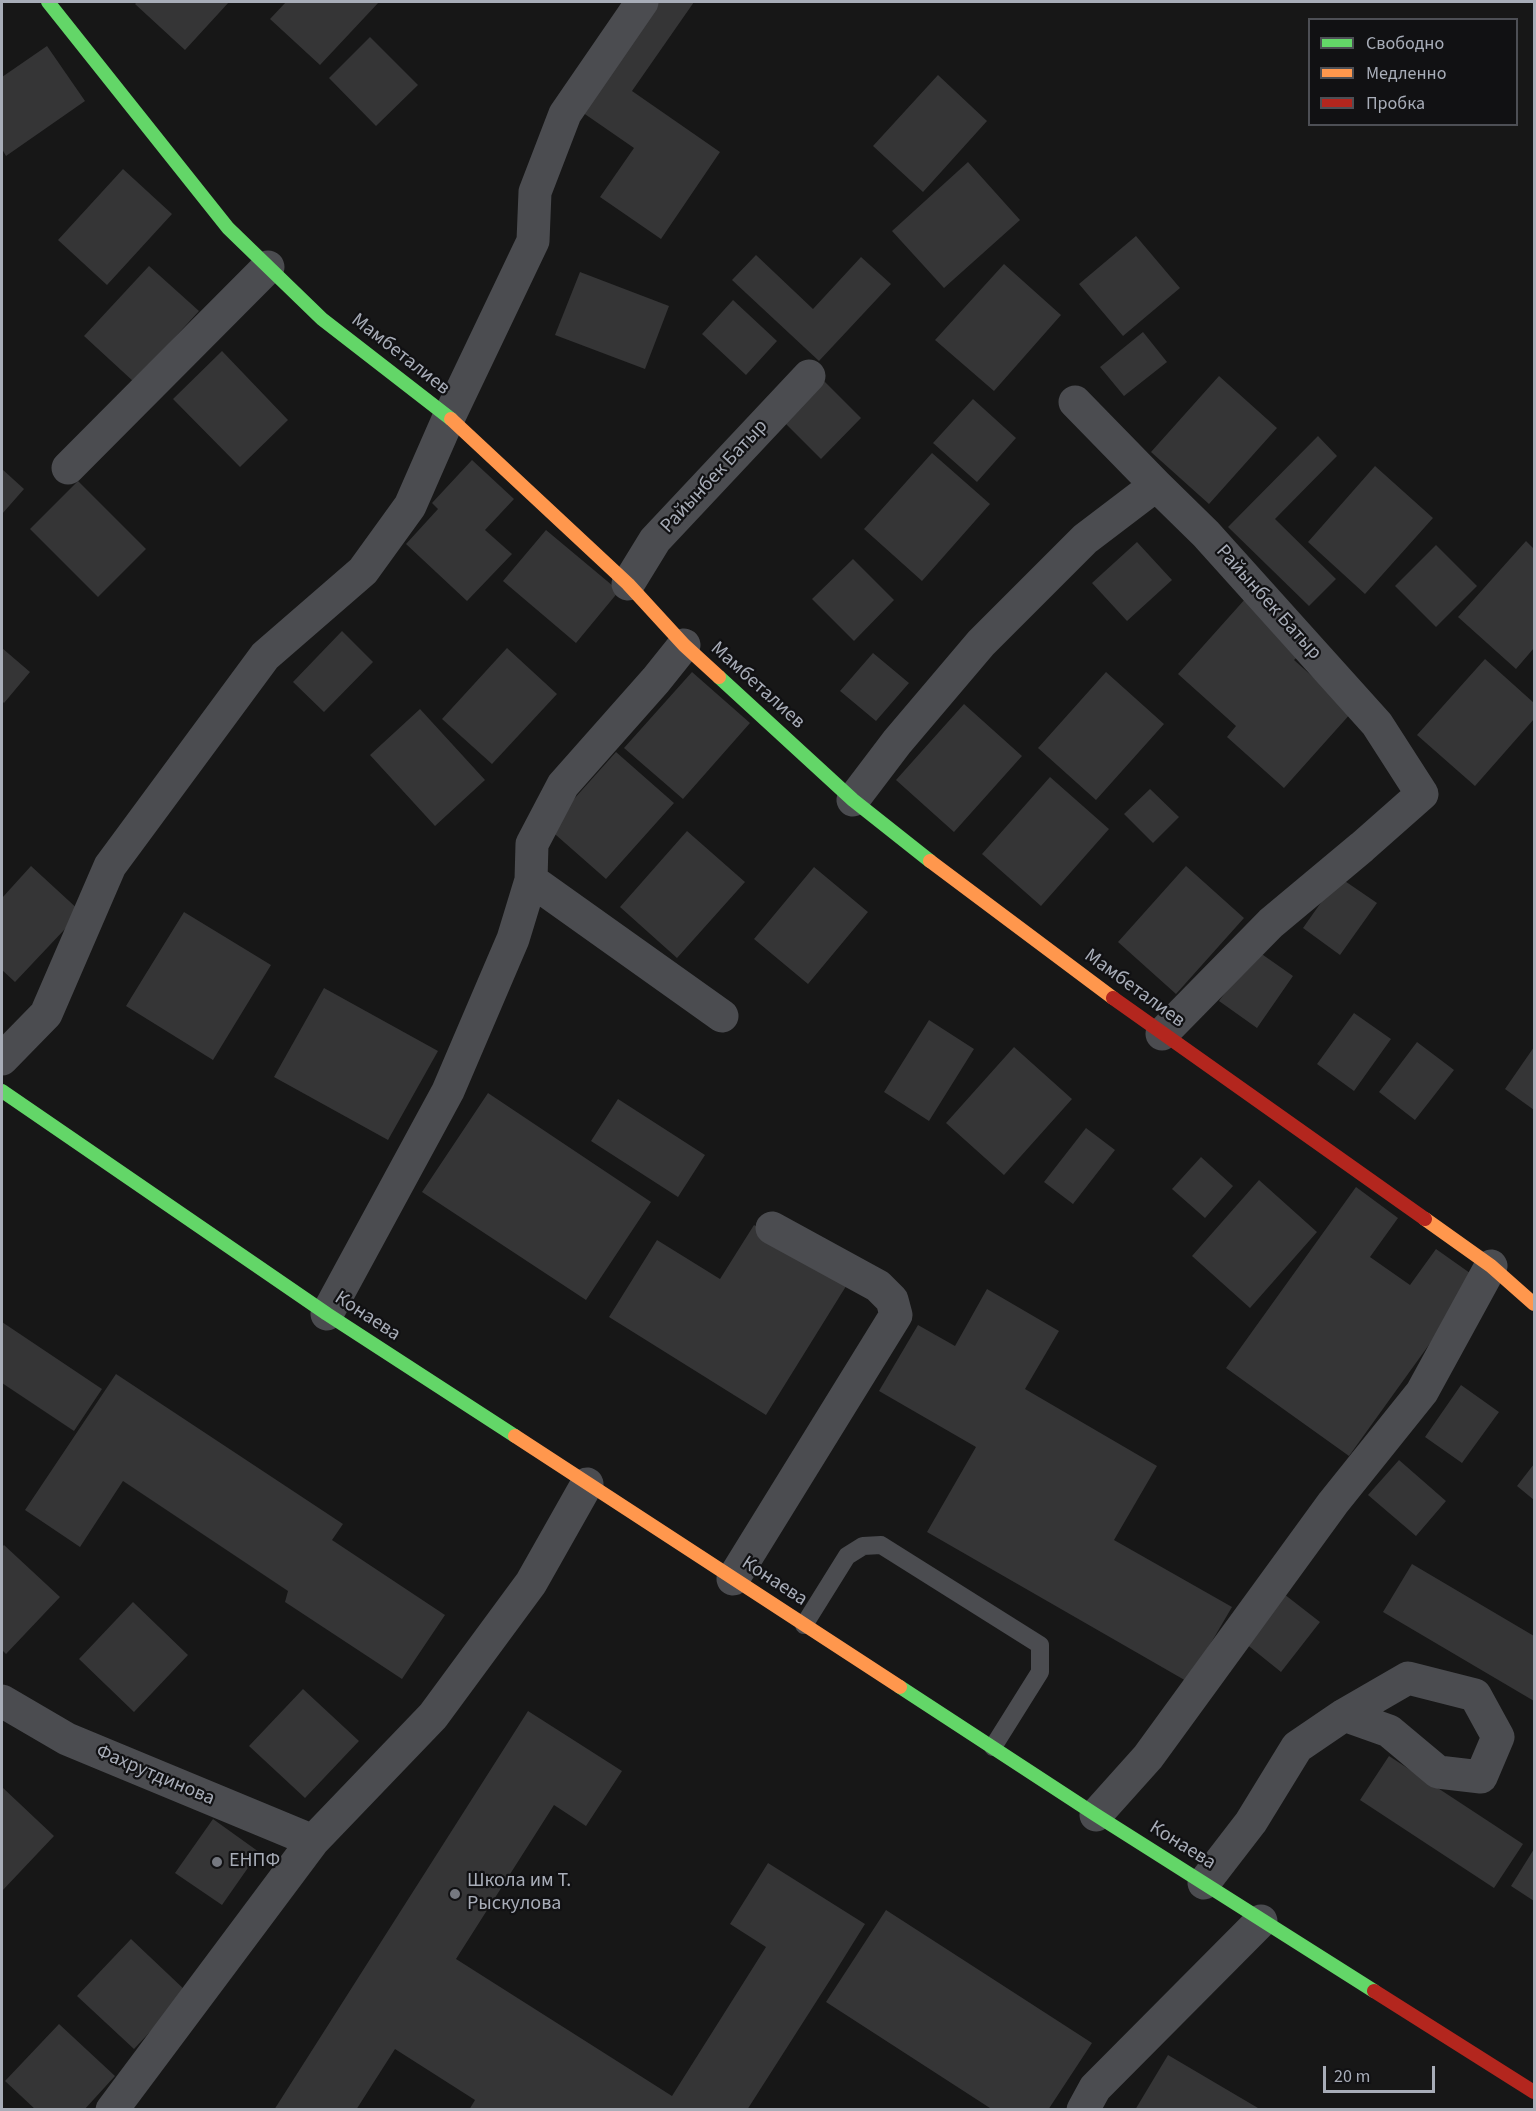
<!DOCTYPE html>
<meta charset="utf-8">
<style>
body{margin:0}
#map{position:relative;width:1536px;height:2111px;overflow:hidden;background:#171717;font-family:"Source Sans 3",sans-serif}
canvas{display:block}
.frame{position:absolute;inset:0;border:3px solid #a8adb8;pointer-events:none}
.legend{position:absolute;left:1308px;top:18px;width:210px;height:108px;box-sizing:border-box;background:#111113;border:2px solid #4d4f55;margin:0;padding:8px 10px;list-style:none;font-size:18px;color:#a8adb8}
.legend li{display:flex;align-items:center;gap:12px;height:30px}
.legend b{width:30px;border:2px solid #4d4f55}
.scale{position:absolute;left:1323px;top:2066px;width:112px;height:27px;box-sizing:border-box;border:3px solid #a8adb8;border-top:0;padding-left:8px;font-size:18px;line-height:21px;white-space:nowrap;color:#a8adb8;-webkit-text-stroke:4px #111113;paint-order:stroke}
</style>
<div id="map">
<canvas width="1536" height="2111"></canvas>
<div class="frame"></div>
<ul class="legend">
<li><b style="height:8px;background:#63d668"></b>Свободно</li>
<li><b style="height:8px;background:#ff974d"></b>Медленно</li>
<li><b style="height:8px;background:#b3261e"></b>Пробка</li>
</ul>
<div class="scale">20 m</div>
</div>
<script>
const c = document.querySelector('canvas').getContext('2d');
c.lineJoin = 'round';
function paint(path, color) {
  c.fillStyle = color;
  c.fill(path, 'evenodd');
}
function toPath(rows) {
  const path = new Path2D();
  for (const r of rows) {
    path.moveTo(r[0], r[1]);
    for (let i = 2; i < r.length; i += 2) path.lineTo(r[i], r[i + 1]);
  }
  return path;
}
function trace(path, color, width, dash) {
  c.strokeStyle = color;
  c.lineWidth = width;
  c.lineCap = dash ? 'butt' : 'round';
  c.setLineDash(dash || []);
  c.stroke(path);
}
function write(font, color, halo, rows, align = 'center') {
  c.font = font + ' "Source Sans 3",sans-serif';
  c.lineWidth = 4.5;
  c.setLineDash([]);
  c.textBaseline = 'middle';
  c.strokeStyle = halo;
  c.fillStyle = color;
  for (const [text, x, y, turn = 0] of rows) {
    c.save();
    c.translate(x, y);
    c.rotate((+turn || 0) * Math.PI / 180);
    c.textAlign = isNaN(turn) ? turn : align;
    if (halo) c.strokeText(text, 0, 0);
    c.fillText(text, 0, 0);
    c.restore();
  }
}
const building = toPath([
 [137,2,229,2,185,50,135,4],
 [286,2,379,2,320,65,270,19],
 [653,2,694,2,632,91,720,152,661,239,600,197,634,148,579,110],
 [370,37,418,85,376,126,329,78],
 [47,46,85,101,6,156,2,149,2,77],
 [938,75,987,121,923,192,873,146],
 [968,162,1020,220,944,288,892,231],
 [123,169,172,214,107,285,58,240],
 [1136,236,1180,288,1123,336,1079,284],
 [756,255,813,309,861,257,891,284,819,361,732,280],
 [1004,264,1061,315,994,391,935,340],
 [149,266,199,311,134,382,84,336],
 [580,272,669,306,645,369,555,335],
 [733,300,777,341,746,375,702,334],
 [1143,332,1167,362,1124,396,1100,367],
 [222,351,288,420,240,467,173,399],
 [1219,376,1277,428,1209,504,1151,452],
 [820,377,861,418,821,459,780,418],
 [973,399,1016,438,977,482,933,443],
 [1318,436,1337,456,1275,519,1336,579,1309,606,1228,527],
 [932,453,990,504,922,581,864,529],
 [472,460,514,499,485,530,512,554,467,601,406,544,438,509,432,503],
 [1375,466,1433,518,1365,594,1308,542],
 [2,469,24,489,2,514],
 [78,481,146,549,98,597,30,529],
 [546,530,619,591,576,643,503,581],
 [1526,541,1534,549,1534,648,1516,669,1458,617],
 [1137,542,1172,580,1127,621,1092,583],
 [1436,545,1477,586,1436,627,1395,586],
 [853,559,894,600,854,641,812,599],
 [1246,598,1304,650,1294,660,1352,712,1284,788,1227,737,1236,726,1178,674],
 [342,631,373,662,324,712,293,682],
 [2,648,30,672,4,703,2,701],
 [507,648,557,694,492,764,442,719],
 [873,653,909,683,876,721,840,691],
 [1485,659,1534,703,1534,719,1475,786,1417,735],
 [692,672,750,723,683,799,624,748],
 [1106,672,1164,724,1096,800,1038,748],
 [964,704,1022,756,954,832,896,780],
 [420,709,485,780,435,826,370,755],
 [616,752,674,803,606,879,548,828],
 [1050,777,1109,829,1041,906,982,854],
 [1150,789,1179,817,1153,843,1124,814],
 [687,831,745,882,677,958,620,907],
 [31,866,81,912,15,982,2,970,2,898],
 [1186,866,1244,918,1176,994,1118,942],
 [814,867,868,912,808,984,754,939],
 [1339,877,1377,903,1340,955,1303,928],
 [184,912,271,965,213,1060,126,1006],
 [1256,950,1293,976,1257,1028,1219,1001],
 [324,988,438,1051,388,1140,274,1077],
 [1354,1013,1391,1039,1354,1091,1317,1064],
 [929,1020,974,1049,929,1121,884,1092],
 [1417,1042,1454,1070,1415,1120,1379,1092],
 [1014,1047,1072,1099,1004,1175,946,1123],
 [1534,1047,1534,1110,1505,1089],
 [488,1093,651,1202,586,1300,422,1192],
 [618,1099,705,1155,678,1197,591,1141],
 [1086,1128,1115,1150,1073,1204,1044,1182],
 [1201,1157,1233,1186,1205,1218,1172,1189],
 [1259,1180,1317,1232,1250,1308,1192,1256],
 [1356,1187,1398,1218,1370,1257,1410,1285,1436,1249,1477,1278,1349,1456,1226,1368],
 [754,1225,848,1283,766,1415,609,1317,657,1240,720,1279],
 [987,1289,1059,1331,1025,1389,1157,1466,1114,1540,1232,1607,1188,1682,927,1532,976,1447,879,1391,918,1325,955,1346],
 [2,1322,102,1389,74,1431,2,1383],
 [116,1374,343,1524,332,1540,445,1615,402,1679,285,1602,288,1591,123,1481,80,1547,25,1510],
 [1461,1385,1499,1412,1462,1463,1425,1437],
 [1399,1460,1446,1501,1416,1536,1368,1495],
 [1534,1464,1534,1500,1517,1486],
 [4,1545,60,1597,6,1654,2,1650,2,1547],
 [1412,1564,1534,1636,1534,1701,1383,1612],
 [1284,1594,1320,1622,1281,1672,1245,1643],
 [133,1602,188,1655,134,1712,79,1659],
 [303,1689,359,1741,305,1798,249,1746],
 [528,1711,622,1771,586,1826,554,1805,456,1959,672,2096,766,1947,730,1924,768,1863,865,1924,832,1977,747,2110,469,2110,475,2100,395,2049,356,2110,274,2110],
 [1389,1756,1523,1844,1494,1888,1360,1800],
 [2,1787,54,1836,2,1891],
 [213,1819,259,1852,222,1905,175,1873],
 [1534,1849,1534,1901,1511,1886],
 [886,1910,1092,2043,1048,2110,993,2110,826,2002],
 [131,1939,187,1992,134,2049,77,1996],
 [59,2024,115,2076,84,2110,36,2110,5,2081],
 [1168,2055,1258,2108,1256,2110,1135,2110]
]);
const lane = toPath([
 [804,1625,847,1556,863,1546,881,1545,1040,1645,1040,1672,993,1747]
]);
const street = toPath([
 [1075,402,1156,485],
 [68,468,268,267],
 [628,584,655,540,809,376],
 [853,800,897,742,981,643,1085,539,1156,485,1206,534,1377,724,1422,794,1362,847,1271,923,1162,1034],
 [531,880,722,1016],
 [2,1059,46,1014,110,866,265,656,363,571,410,506,449,417,533,241,535,192,565,114,642,2],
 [327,1314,448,1091,513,939,531,880,532,844,563,785,656,680,684,645],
 [733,1579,896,1315,892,1300,878,1286,772,1228],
 [2,1701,67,1739,313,1841],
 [1096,1815,1148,1757,1333,1503,1422,1392,1491,1266],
 [1204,1883,1251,1822,1297,1747,1344,1715,1408,1678,1475,1695,1498,1737,1481,1777,1438,1772,1389,1731,1344,1715],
 [112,2110,313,1841,433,1716,531,1583,587,1484],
 [1083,2110,1095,2088,1261,1921]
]);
const fast = toPath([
 [48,2,228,228,322,319,451,419],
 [719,677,853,800,930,861],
 [2,1091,327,1314,515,1436],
 [900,1687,1096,1815,1374,1991]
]);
const slow = toPath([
 [451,419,628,584,684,645,719,677],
 [930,861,1113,998],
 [1425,1219,1491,1266,1534,1304],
 [515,1436,900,1687]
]);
const jam = toPath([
 [1113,998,1425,1219],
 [1374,1991,1534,2092]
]);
const markers = [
 [217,1862,6,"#757880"],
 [455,1894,6,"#757880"]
];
const streetNames = [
 ["Мамбеталиев",400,355,38],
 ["Райынбек Батыр",715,477,-47],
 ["Райынбек Батыр",1268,603,48],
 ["Мамбеталиев",757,686,42],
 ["Мамбеталиев",1134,989,36],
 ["Конаева",367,1317,33],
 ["Конаева",774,1582,33],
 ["Фахрутдинова",155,1776,23],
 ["Конаева",1182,1846,32]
];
const poiNames = [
 ["ЕНПФ",229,1862],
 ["Школа им Т.",467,1882],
 ["Рыскулова",467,1905]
];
paint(building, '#353536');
trace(lane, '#4b4c50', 18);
trace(street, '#4b4c50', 33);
trace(fast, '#63d668', 14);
trace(slow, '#ff974d', 14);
trace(jam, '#b3261e', 14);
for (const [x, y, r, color] of markers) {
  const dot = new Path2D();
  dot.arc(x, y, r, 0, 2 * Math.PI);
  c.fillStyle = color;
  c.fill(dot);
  trace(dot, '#111113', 2);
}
write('20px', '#a8adb8', '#111113', streetNames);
write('20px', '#a8adb8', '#111113', poiNames, 'left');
</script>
